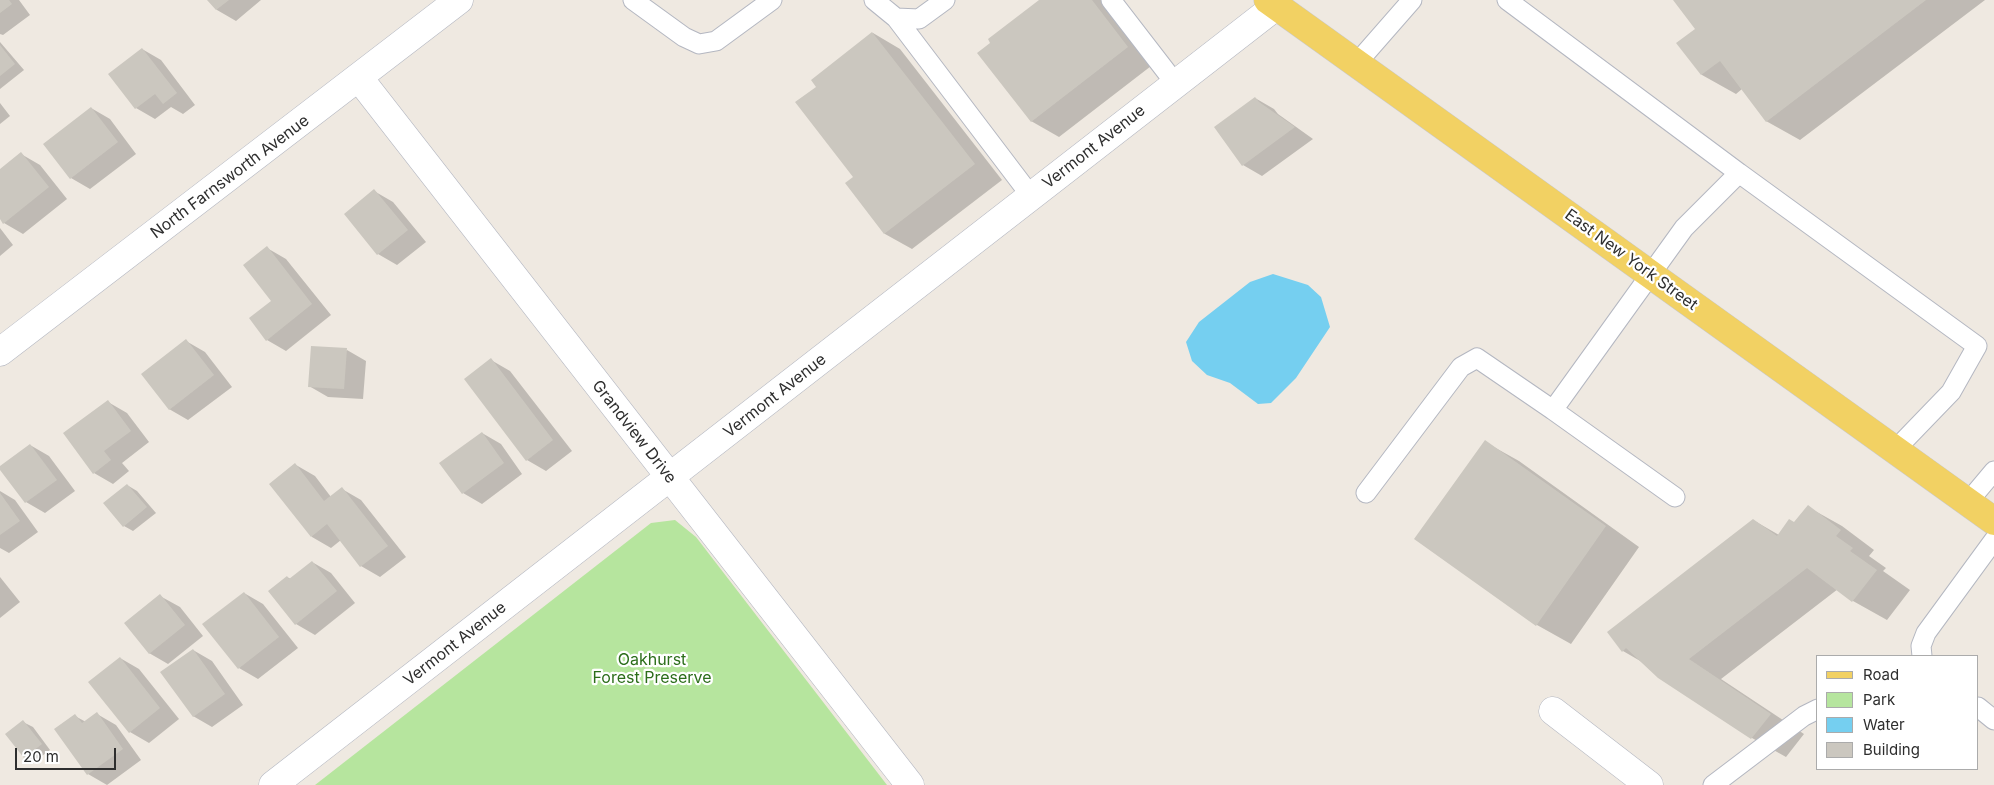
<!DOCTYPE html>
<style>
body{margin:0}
#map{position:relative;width:1994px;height:785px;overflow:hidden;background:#efe9e1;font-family:Inter,sans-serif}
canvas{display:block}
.legend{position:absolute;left:1816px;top:655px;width:162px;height:115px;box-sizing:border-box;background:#fff;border:1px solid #ababab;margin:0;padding:6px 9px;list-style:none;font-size:15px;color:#2e2e2e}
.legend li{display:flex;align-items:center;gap:10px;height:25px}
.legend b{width:25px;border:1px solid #ababab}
.scale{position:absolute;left:15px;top:748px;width:101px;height:22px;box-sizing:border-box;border:2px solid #2e2e2e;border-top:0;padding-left:6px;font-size:15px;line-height:18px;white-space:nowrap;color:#2e2e2e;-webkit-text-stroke:4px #fff;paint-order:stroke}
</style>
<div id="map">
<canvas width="1994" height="785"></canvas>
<ul class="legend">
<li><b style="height:6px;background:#f2d163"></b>Road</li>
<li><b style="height:14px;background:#b6e59e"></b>Park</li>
<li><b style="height:14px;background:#75cff0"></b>Water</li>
<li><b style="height:14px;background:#cbc7bf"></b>Building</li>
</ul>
<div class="scale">20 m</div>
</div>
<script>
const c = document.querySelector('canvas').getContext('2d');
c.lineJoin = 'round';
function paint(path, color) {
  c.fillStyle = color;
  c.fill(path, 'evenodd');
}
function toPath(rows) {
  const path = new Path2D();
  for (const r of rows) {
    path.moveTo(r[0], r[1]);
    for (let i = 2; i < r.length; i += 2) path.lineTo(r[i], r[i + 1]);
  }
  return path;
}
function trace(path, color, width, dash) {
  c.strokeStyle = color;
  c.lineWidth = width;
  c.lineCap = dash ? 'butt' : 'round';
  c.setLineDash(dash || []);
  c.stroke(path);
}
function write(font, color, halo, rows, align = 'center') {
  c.font = font + ' Inter,sans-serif';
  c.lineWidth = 4.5;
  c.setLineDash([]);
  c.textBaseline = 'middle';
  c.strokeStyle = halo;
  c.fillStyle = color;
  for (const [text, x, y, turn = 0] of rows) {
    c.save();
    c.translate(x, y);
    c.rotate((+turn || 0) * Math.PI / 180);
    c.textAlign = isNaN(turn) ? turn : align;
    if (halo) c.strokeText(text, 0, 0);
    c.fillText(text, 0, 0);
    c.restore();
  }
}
const green = toPath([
 [675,520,696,537,887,785,315,785,651,523]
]);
const water = toPath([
 [1273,274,1308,285,1321,297,1330,327,1296,378,1271,403,1258,404,1230,383,1207,375,1192,361,1186,342,1199,322,1250,282]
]);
const shadow = toPath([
 [0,0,19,0,30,15,3,35,0,34],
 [209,0,261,0,236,21,217,10],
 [1041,0,1106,0,1155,63,1059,137,1031,121],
 [1674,0,1985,0,1800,140,1766,121,1742,89,1736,94,1702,75,1678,43,1696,29],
 [873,33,900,49,1002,180,912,249,885,234,847,183,854,177,818,87],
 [0,42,24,70,0,89],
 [142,49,161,60,195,105,183,114,171,107,155,119,136,108],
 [1255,98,1274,109,1278,114,1313,139,1262,176,1243,165],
 [0,103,10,116,0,124],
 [91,108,110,119,136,154,90,189,71,178,44,144],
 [21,154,40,165,67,199,23,234,4,223,0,217,0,170],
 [374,191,393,202,426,242,397,265,378,254,345,214],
 [0,228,13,245,0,256],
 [267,248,286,259,331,315,286,351,267,340,273,301],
 [186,341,205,352,232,387,188,420,169,409],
 [347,350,366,361,363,399,328,397,309,386],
 [491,360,510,371,572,451,546,471,527,460],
 [108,402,127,413,149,442,122,463,129,471,113,484,94,473],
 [482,433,501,444,522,474,482,504,463,493],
 [1485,442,1519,461,1639,547,1571,644,1537,625,1416,539],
 [30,445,49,456,75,491,45,513,26,502,0,468],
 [296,465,315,476,331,497,342,489,361,500,406,557,380,577,361,566,341,540,331,548,312,537],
 [127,485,137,491,156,513,133,531,124,526],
 [0,491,15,500,38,532,9,553,0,548],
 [1808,507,1842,526,1874,550,1869,556,1886,568,1883,571,1910,590,1887,620,1853,601,1838,589,1721,679,1804,734,1786,757,1752,738,1658,677,1642,662,1623,651,1609,632,1753,520,1779,535,1795,524],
 [312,562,331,573,355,603,315,635,296,624,287,577,291,579],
 [0,577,20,602,0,618],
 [244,593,263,604,298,648,258,679,239,668,204,625],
 [160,596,180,607,203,636,168,664,149,653],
 [193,650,212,661,243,705,212,727,193,716],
 [120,658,139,669,179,719,149,743,130,732],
 [97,714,116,725,141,760,107,785,88,774,75,716,86,722],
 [23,722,33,727,50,750,34,762,25,757]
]);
const building = toPath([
 [0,0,9,0,12,4,0,13],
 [207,0,229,0,216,10],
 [1039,0,1092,0,1128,47,1031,122,977,53,990,43,988,39],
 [1673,0,1926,0,1766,122,1720,61,1701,75,1676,43,1695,29],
 [872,32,975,164,884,234,845,183,853,177,795,102,816,87,811,80],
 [0,45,15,64,0,76],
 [142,48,177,93,163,104,155,94,135,109,108,74],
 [1255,97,1259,102,1295,127,1242,166,1214,127],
 [91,107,118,142,70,179,43,144],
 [21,152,49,187,3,224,0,219,0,169],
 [374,189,408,230,377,255,344,214],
 [267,246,312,304,266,341,249,318,271,301,243,265],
 [186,339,214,375,169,410,141,374],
 [311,346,347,348,344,389,308,387],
 [491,358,553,440,526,461,464,379],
 [108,400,131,431,104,451,111,460,93,474,63,433],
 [482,432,504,463,462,494,439,463],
 [1485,440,1606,526,1536,626,1414,539],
 [30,444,57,480,25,503,0,470,0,466],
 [295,463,324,501,342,487,388,546,360,567,327,524,311,537,269,484],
 [127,484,147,507,123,527,103,503],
 [0,493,20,521,0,535],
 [1808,505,1841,530,1836,536,1853,548,1850,551,1877,570,1852,602,1807,568,1689,659,1771,714,1751,739,1658,678,1626,648,1622,652,1607,632,1753,519,1777,536,1789,519,1794,522],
 [312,561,337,591,295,625,268,591,287,576,289,579],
 [244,592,279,637,238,669,202,624],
 [160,594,185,625,149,654,124,623],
 [193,649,225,694,193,717,160,672],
 [120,657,160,708,129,733,88,682],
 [97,712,123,749,87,775,54,729,75,714,82,723],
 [23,720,42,744,24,758,5,734]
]);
const lane = toPath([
 [633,0,684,37,699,44,716,41,772,0],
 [874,0,896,18,919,19,945,0],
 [1111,0,1175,83],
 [1507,0,1739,173,1684,228,1553,410,1675,497],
 [896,18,1031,196],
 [1356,64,1412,0],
 [1739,173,1977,346,1951,392,1895,450],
 [1366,493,1461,367,1477,358,1553,410],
 [1968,502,1994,471],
 [1922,656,1921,646,1926,633,1994,540],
 [1978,707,1994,720],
 [1713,785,1804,716,1818,709]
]);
const street = toPath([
 [359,78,910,785],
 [1553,711,1649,785],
 [273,785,1276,6]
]);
const secondary = toPath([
 [0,352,459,0]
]);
const primary = toPath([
 [1268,0,1994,521]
]);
const streetNames = [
 ["Vermont Avenue",1094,147,-38],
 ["North Farnsworth Avenue",230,177,-37],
 ["East New York Street",1631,260,36],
 ["Vermont Avenue",775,396,-38],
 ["Grandview Drive",634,432,52],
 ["Vermont Avenue",455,644,-38]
];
const parkNames = [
 ["Oakhurst",652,660],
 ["Forest Preserve",652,678]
];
paint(green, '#b6e59e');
paint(water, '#75cff0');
paint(shadow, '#0003');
paint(building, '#cbc7bf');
trace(lane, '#b4b7c1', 21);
trace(street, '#b4b7c1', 29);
trace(secondary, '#b4b7c1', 29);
trace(primary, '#c9c9c9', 29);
trace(lane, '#fff', 19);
trace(street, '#fff', 28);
trace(secondary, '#fff', 28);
trace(primary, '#f2d163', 28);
write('16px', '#2e2e2e', '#fff', streetNames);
write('16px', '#2c6e1b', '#fff', parkNames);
</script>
